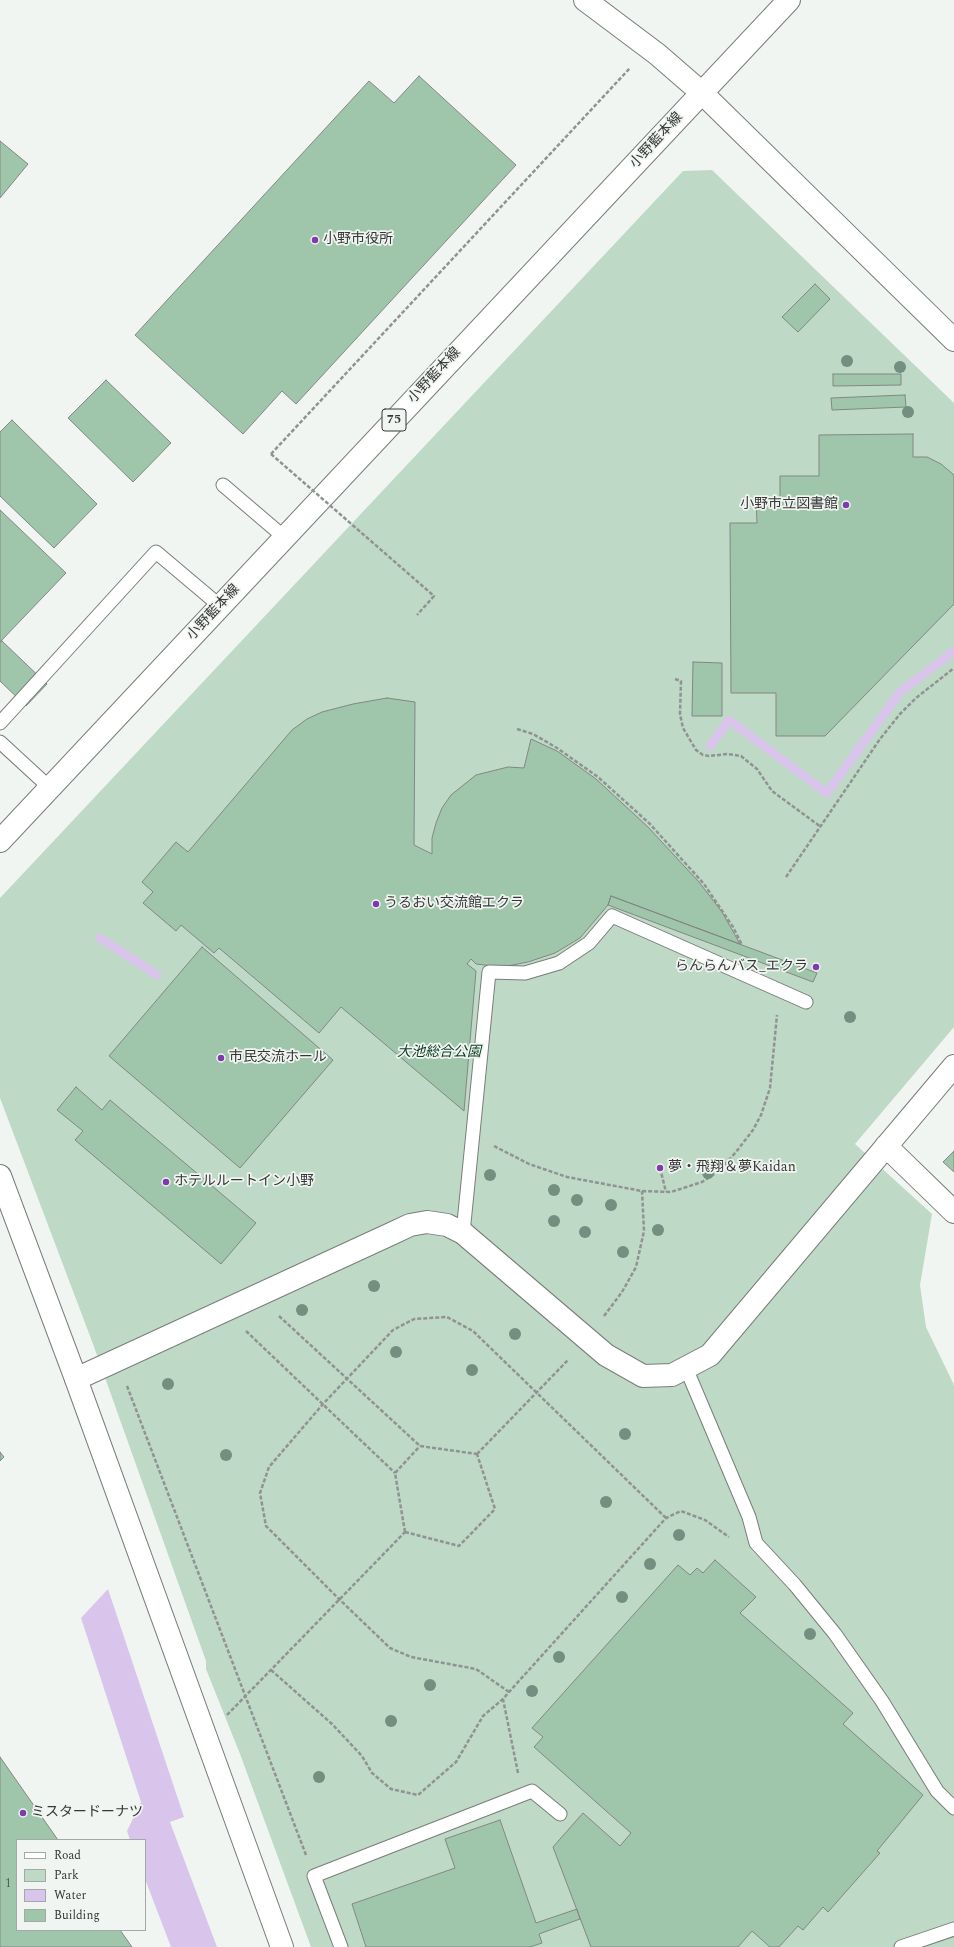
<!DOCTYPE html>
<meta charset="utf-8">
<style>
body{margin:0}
#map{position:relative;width:954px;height:1947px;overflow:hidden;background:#f0f5f1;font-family:Spectral,serif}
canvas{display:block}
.legend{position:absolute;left:16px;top:1839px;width:130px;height:92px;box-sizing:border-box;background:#f0f5f1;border:1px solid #a5a9a6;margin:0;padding:5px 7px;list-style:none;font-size:12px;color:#353736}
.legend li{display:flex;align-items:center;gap:8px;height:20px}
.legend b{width:20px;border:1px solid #a5a9a6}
</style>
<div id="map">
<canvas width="954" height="1947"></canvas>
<ul class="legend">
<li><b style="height:5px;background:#fff"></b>Road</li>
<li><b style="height:11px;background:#bed9c6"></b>Park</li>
<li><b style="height:11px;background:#d9c5eb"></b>Water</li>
<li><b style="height:11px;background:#9fc6ab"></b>Building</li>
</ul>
</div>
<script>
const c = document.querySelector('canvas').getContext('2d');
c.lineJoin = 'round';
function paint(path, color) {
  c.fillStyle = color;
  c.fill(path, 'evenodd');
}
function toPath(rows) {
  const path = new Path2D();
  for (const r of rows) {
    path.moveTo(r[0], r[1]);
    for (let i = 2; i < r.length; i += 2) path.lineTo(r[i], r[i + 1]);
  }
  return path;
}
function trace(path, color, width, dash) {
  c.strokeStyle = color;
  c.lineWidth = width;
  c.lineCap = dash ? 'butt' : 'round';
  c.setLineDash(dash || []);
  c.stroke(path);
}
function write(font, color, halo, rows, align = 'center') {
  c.font = font + ' Spectral,"Noto Sans JP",serif';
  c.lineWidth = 3.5;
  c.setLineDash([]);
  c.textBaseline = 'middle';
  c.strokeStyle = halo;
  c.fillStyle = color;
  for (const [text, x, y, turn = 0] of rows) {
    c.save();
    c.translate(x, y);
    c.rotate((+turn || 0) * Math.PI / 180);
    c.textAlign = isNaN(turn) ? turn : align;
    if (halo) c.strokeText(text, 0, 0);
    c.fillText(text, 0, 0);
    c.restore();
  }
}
const green = toPath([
 [712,170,954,403,954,1027,855,1144,932,1214,920,1285,926,1327,954,1385,954,1947,311,1947,240,1754,206,1669,206,1661,93,1344,0,1098,0,898,683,171]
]);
const water = toPath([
 [108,1589,184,1817,170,1822,217,1947,171,1947,145,1879,145,1840,130,1840,127,1831,141,1802,81,1618]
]);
const stream = toPath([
 [710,746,729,720,827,793,900,692,954,651],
 [100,938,157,975]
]);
const building = toPath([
 [419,76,516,165,296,404,282,391,243,434,135,335,369,81,394,103,419,76],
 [0,141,28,164,0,198,0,141],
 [815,284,830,299,798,332,782,317,815,284],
 [833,374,901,374,901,385,833,386,833,374],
 [106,380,171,443,133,482,68,418,106,380],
 [905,395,906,407,832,410,831,398,905,395],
 [12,420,97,504,54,548,0,496,0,432,12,420],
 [913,434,913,457,927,457,941,464,954,475,954,604,825,736,776,736,776,693,731,693,730,523,757,523,756,499,780,499,780,476,819,476,819,435,913,434],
 [0,510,66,573,0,642,0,510],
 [2,641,47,684,26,706,0,681,0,642,2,641],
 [693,662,722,663,722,716,692,716,693,662],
 [387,698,415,702,414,845,432,854,432,838,436,823,442,808,451,795,476,775,508,767,524,768,531,739,557,751,596,779,648,827,699,882,722,912,740,944,611,896,608,905,580,938,555,953,528,962,502,967,476,964,471,959,467,964,476,971,464,1111,341,1007,319,1033,219,948,214,953,181,925,176,931,143,903,153,892,142,882,176,842,188,852,292,730,307,719,322,712,353,704,387,698],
 [611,896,817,973,813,982,608,905,611,896],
 [202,947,333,1060,240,1168,109,1056,202,947],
 [76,1087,102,1110,110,1100,256,1223,221,1264,75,1140,83,1131,57,1110,76,1087],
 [954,1151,954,1172,943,1162,954,1151],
 [0,1452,4,1457,0,1461,0,1452],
 [715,1560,756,1597,740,1613,853,1713,843,1724,923,1795,877,1851,880,1853,828,1912,823,1907,803,1930,798,1926,779,1947,770,1947,752,1931,738,1947,591,1947,553,1847,583,1813,620,1846,631,1833,534,1747,543,1737,532,1728,678,1565,690,1575,697,1568,703,1573,715,1560],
 [0,1757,58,1840,17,1840,17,1930,120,1930,132,1947,0,1947,0,1757],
 [500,1820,536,1923,577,1909,580,1919,539,1934,542,1943,530,1947,366,1947,352,1904,455,1868,445,1839,500,1820]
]);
const path = toPath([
 [271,454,630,68],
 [675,679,681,681,680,714,683,728,696,750,703,755,709,756,728,754,741,756,757,769,772,791,821,827],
 [517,729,533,734,557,748,598,777,650,824,704,884,733,927,742,945],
 [786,877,880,739,900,714,916,698,954,668],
 [494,1146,529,1164,567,1177,642,1191,671,1192,702,1182,719,1171,736,1152,753,1130,761,1115,770,1088,777,1015],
 [660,1168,666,1192],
 [279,1316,420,1446,477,1454],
 [604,1316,622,1292,636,1267,644,1231,642,1191],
 [246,1331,395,1473],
 [127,1386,306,1855],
 [477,1454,568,1360],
 [405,1532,459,1546,495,1509,477,1454],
 [405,1532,395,1473,420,1446],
 [271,1670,332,1724,362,1756,372,1773,391,1789,418,1795,456,1762,483,1716,503,1699],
 [509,1692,476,1669,411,1657,390,1648,339,1599,266,1526,260,1493,269,1467,323,1404,393,1330,414,1319,447,1317,473,1331,666,1518],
 [227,1715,405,1532],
 [518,1773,503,1699,509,1692,666,1518,681,1511,705,1520,729,1537]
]);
const lane = toPath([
 [223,485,284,537],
 [0,723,156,552,220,606],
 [0,742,50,788],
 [463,1233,489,972,525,973,559,963,589,943,612,916,806,1002],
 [686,1368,749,1517,756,1543,795,1585,835,1634,882,1701,937,1791,954,1808],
 [341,1947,314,1876,532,1791,560,1814],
 [901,1947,954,1929]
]);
const street = toPath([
 [585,0,657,54,702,93],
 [886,1146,954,1212],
 [76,1379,393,1233,410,1225,427,1222,447,1225,463,1233,606,1355,643,1376,672,1375,710,1355,954,1066]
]);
const secondary = toPath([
 [702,93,954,340],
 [0,1176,76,1379,282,1947]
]);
const primary = toPath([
 [0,841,789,0]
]);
const pathBridge = toPath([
 [271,454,434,596,417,615]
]);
const trees = [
 [847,361],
 [900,367],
 [908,412],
 [850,1017],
 [708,1173],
 [490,1175],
 [554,1190],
 [577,1200],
 [611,1205],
 [554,1221],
 [658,1230],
 [585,1232],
 [623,1252],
 [374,1286],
 [302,1310],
 [515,1334],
 [396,1352],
 [472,1370],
 [168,1384],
 [625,1434],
 [226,1455],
 [606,1502],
 [679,1535],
 [650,1564],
 [622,1597],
 [810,1634],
 [559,1657],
 [430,1685],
 [532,1691],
 [391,1721],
 [319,1777]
];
const markers = [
 [315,240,4,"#7f3aae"],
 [846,505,4,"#7f3aae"],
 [376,904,4,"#7f3aae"],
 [816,967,4,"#7f3aae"],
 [221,1058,4,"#7f3aae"],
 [660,1168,4,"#7f3aae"],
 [166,1182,4,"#7f3aae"],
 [23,1813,4,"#7f3aae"]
];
const numberNames = [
 ["1",8,1885]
];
const shields = [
 [394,420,24]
];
const shieldNames = [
 ["75",394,420]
];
const streetNames = [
 ["小野藍本線",657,141,-47],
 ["小野藍本線",435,376,-47],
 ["小野藍本線",214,613,-47]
];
const poiNames = [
 ["小野市役所",323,240],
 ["小野市立図書館",838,505,"right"],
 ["うるおい交流館エクラ",384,904],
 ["らんらんバス_エクラ",808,967,"right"],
 ["市民交流ホール",229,1058],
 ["夢・飛翔＆夢Kaidan",668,1168],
 ["ホテルルートイン小野",174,1182],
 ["ミスタードーナツ",31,1813]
];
const parkNames = [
 ["大池総合公園",439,1053]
];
paint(green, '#bed9c6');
paint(water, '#d9c5eb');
trace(stream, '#d9c5eb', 9);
paint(building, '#9fc6ab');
trace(building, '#838784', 1);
trace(lane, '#797d7a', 15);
trace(street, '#797d7a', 24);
trace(secondary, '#797d7a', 24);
trace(primary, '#797d7a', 24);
trace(path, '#909391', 2.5, [4, 2]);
trace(lane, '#fff', 13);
trace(street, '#fff', 22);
trace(secondary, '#fff', 22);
trace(primary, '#fff', 22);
trace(pathBridge, '#909391', 2.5, [4, 2]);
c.fillStyle = '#728f7f';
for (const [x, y] of trees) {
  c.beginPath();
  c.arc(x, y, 6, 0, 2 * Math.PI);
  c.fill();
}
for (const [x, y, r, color] of markers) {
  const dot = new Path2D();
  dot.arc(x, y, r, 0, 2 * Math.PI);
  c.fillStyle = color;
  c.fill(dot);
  trace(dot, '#f0f5f1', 1.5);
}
write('12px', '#505b53', null, numberNames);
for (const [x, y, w] of shields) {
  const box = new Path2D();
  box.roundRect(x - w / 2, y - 11, w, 22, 3);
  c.fillStyle = '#f0f5f1';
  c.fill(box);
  trace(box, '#353736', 1);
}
write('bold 13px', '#353736', null, shieldNames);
write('14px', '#353736', '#f0f5f1', streetNames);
write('14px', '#353736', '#f0f5f1', poiNames, 'left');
write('italic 14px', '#0b3b21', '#f0f5f1', parkNames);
</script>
